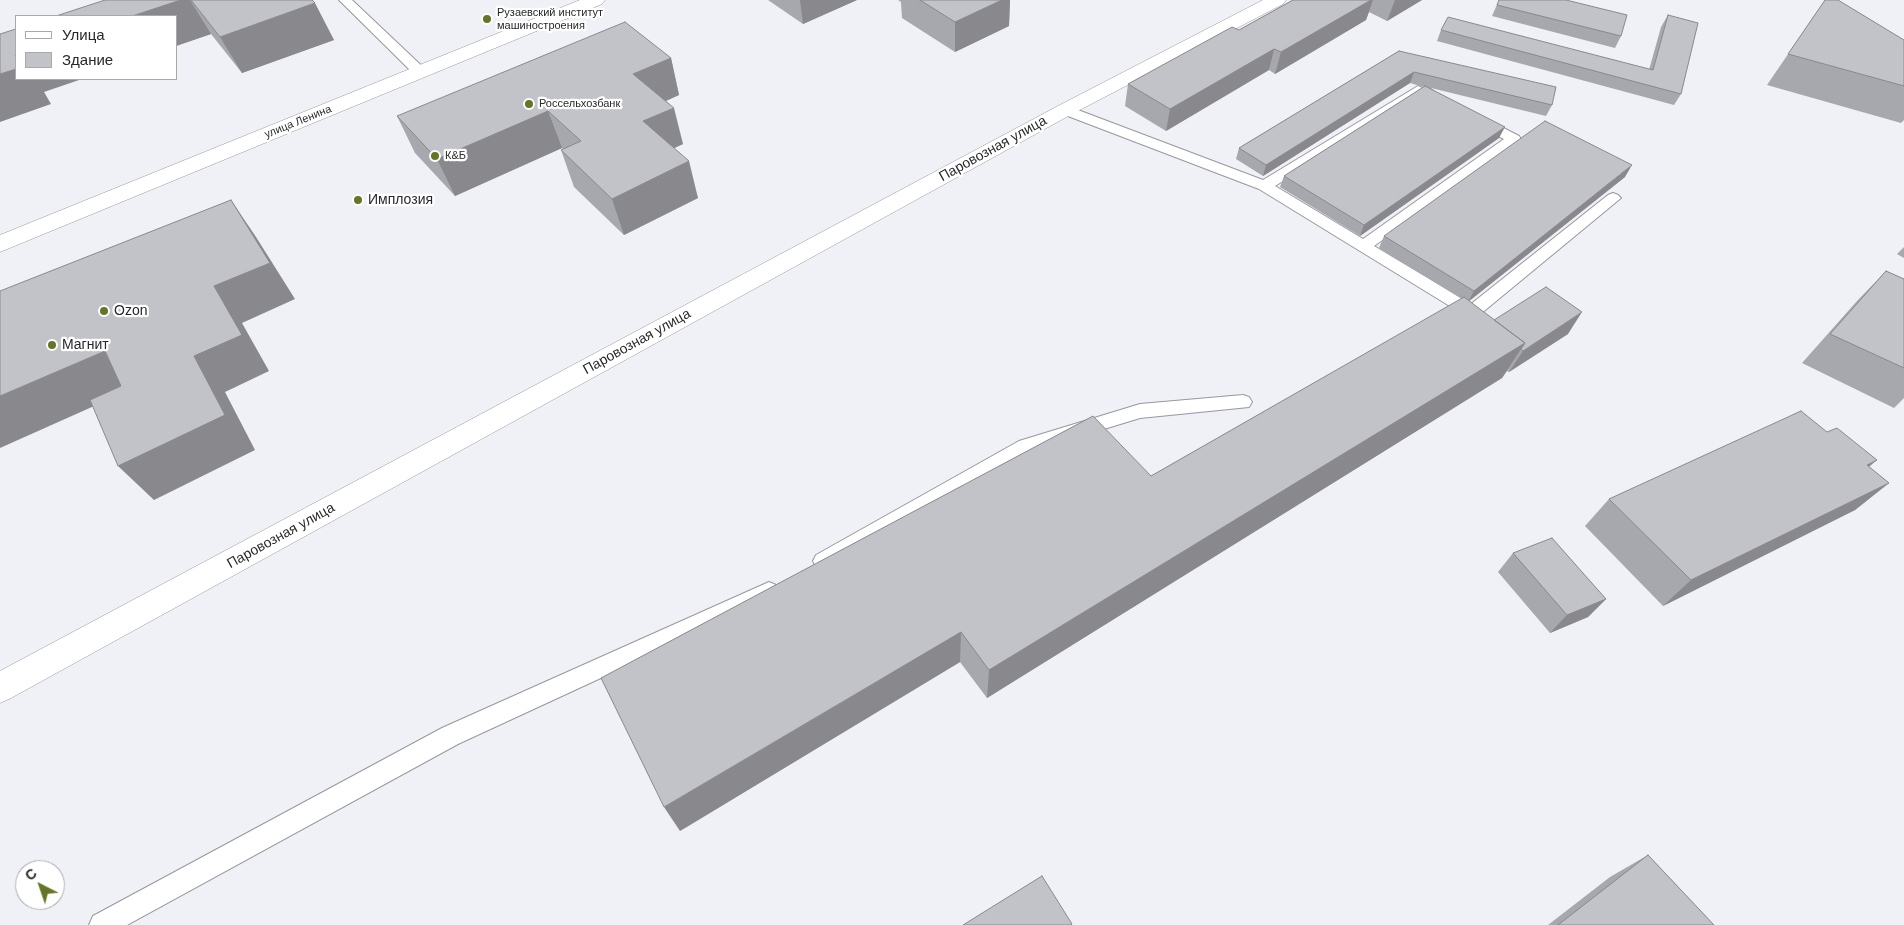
<!DOCTYPE html>
<meta charset="utf-8">
<style>
body{margin:0}
#map{position:relative;width:1904px;height:925px;overflow:hidden;background:#eff1f7;font-family:Helvetica,sans-serif}
canvas{display:block}
.legend{position:absolute;left:15px;top:15px;width:162px;height:65px;box-sizing:border-box;background:#fff;border:1px solid #a9a9aa;margin:0;padding:6px 9px;list-style:none;font-size:15px;color:#28282b}
.legend li{display:flex;align-items:center;gap:10px;height:25px}
.legend b{width:25px;border:1px solid #a9a9aa}
.north{position:absolute;left:15px;top:860px;width:50px;height:50px;box-sizing:border-box;background:#fff;border:1px solid #a9a9aa;border-radius:50%;rotate:319deg;font-size:14px;font-weight:700;line-height:20px;text-align:center;color:#28282b}
.north::after{content:'';display:block;margin:auto;width:18px;height:22px;background:#647625;clip-path:polygon(50% 0,100% 100%,50% 72%,0 100%)}
</style>
<div id="map">
<canvas width="1904" height="925"></canvas>
<ul class="legend">
<li><b style="height:6px;background:#fff"></b>Улица</li>
<li><b style="height:14px;background:#c2c3c9"></b>Здание</li>
</ul>
<div class="north">С</div>
</div>
<script>
const c = document.querySelector('canvas').getContext('2d');
c.lineJoin = 'round';
function toPath(rows) {
  const path = new Path2D();
  for (const r of rows) {
    path.moveTo(r[0], r[1]);
    for (let i = 2; i < r.length; i += 2) path.lineTo(r[i], r[i + 1]);
  }
  return path;
}
function trace(path, color, width, dash) {
  c.strokeStyle = color;
  c.lineWidth = width;
  c.lineCap = dash ? 'butt' : 'round';
  c.setLineDash(dash || []);
  c.stroke(path);
}
function paint(path, color) {
  c.fillStyle = color;
  c.fill(path, 'evenodd');
}
function write(font, color, halo, rows, align = 'center') {
  c.font = font + ' Helvetica,sans-serif';
  c.lineWidth = 4.5;
  c.setLineDash([]);
  c.textBaseline = 'middle';
  c.strokeStyle = halo;
  c.fillStyle = color;
  for (const [text, x, y, turn = 0] of rows) {
    c.save();
    c.translate(x, y);
    c.rotate((+turn || 0) * Math.PI / 180);
    c.textAlign = isNaN(turn) ? turn : align;
    if (halo) c.strokeText(text, 0, 0);
    c.fillText(text, 0, 0);
    c.restore();
  }
}
const service = toPath([
 [339,0,352,0,425,69,427,72,425,75,415,75,339,0],
 [1418,86,1446,99,1448,102,1441,106,1418,96,1275,186,1363,239,1504,139,1474,124,1472,121,1474,118,1484,118,1519,136,1521,139,1519,142,1374,246,1471,304,1608,195,1613,193,1618,195,1621,198,1478,316,1472,318,1466,316,1259,189,1060,113,1058,110,1060,107,1070,107,1263,180,1418,86],
 [1243,395,1249,397,1252,402,1249,407,1140,418,1032,451,830,567,823,570,816,567,813,561,816,555,1019,441,1140,404,1243,395],
 [769,582,776,585,779,591,776,597,458,744,127,925,89,925,93,916,442,728,769,582]
]);
const minor = toPath([
 [580,0,605,0,602,4,0,252,0,235,580,0],
 [1263,0,1286,0,1283,4,1072,114,11,698,0,703,0,671,1058,106,1263,0]
]);
const wall = toPath([
 [103,0,312,0,334,40,242,73,211,34,176,46,176,16],
 [768,0,857,0,803,24],
 [898,0,1010,0,1009,26,955,52,902,18,901,2],
 [1293,0,1422,0,1387,21,1369,12,1366,20,1275,74,1269,70,1166,131,1125,106,1128,84,1239,30],
 [1499,0,1621,36,1615,48,1492,16],
 [1825,0,1904,40,1904,120,1901,123,1767,85],
 [1668,15,1681,94,1674,105,1437,41,1441,30,1649,70,1661,27],
 [1399,51,1552,105,1546,116,1431,88,1499,138,1360,236,1280,187,1284,176,1424,87,1410,83,1263,176,1236,159,1239,148],
 [671,58,679,95,666,101,683,144,674,148,698,198,624,235,574,187,561,150,563,149,562,148,455,196,415,153,397,116],
 [1625,177,1469,301,1494,320,1568,334,1509,372,1507,371,1502,378,987,698,960,662,680,831,1151,476,1462,299,1379,248,1384,236],
 [1904,247,1904,258,1897,254],
 [1886,271,1904,279,1904,398,1894,408,1802,363,1857,301],
 [1869,467,1889,483,1855,510,1663,606,1585,526,1609,499],
 [1513,553,1606,599,1588,617,1550,633,1498,572],
 [1648,855,1714,925,1548,925,1610,877]
]);
const shadedWall = toPath([
 [181,0,190,0,211,34,176,46,176,16,132,16],
 [800,0,857,0,803,24],
 [1002,0,1010,0,1009,26,955,52,955,22],
 [1371,0,1373,0,1366,20,1275,74,1281,52],
 [1395,0,1422,0,1387,21],
 [315,3,334,40,242,73,220,37],
 [1274,49,1269,70,1166,131,1170,109],
 [671,58,679,95,643,111,633,74],
 [16,69,16,79,82,79,44,92,51,104,0,122,0,74],
 [1414,72,1410,83,1263,176,1266,165],
 [674,108,683,144,653,158,643,121],
 [548,111,562,148,455,196,437,159],
 [1505,127,1499,138,1360,236,1364,225],
 [689,161,698,198,624,235,612,199],
 [1632,165,1625,177,1468,302,1474,291],
 [231,200,256,237,295,299,242,323,269,371,225,392,255,450,154,500,118,466,194,356,214,286],
 [1582,312,1568,334,1509,372,1523,351],
 [1525,343,1502,378,987,698,989,670],
 [105,351,139,386,0,448,0,396],
 [1877,460,1844,488,1867,465],
 [1889,483,1855,510,1663,606,1691,580],
 [1606,599,1588,617,1550,633,1567,615],
 [961,632,960,662,680,831,664,807]
]);
const building = toPath([
 [105,0,181,0,132,16,56,16,105,0],
 [191,0,312,0,315,3,220,37,191,0],
 [920,0,1002,0,955,22,920,0],
 [1293,0,1371,0,1281,52,1274,49,1170,109,1128,84,1232,27,1239,30,1293,0],
 [1499,0,1566,0,1627,15,1621,36,1497,5,1499,0],
 [1825,0,1838,0,1904,40,1904,86,1788,54,1825,0],
 [1668,15,1698,23,1681,94,1441,30,1448,17,1653,70,1668,15],
 [625,22,671,58,633,74,674,108,643,121,689,161,612,199,561,150,581,141,548,111,437,159,397,116,625,22],
 [16,29,16,55,15,55,16,58,16,69,0,74,0,34,16,29],
 [1399,51,1556,87,1552,105,1414,72,1266,165,1239,148,1399,51],
 [1425,86,1505,127,1364,225,1284,176,1425,86],
 [1545,121,1632,165,1474,291,1384,236,1545,121],
 [231,200,270,263,214,286,242,335,194,356,225,415,118,466,90,400,121,386,105,351,0,396,0,291,231,200],
 [1886,271,1904,279,1904,368,1830,334,1886,271],
 [1546,287,1582,312,1523,351,1521,349,1525,343,1494,320,1546,287],
 [1464,297,1525,343,989,670,961,632,664,807,601,678,1093,416,1151,476,1464,297],
 [1801,411,1827,432,1837,428,1877,460,1867,465,1889,483,1691,580,1609,499,1801,411],
 [1552,538,1606,599,1567,615,1513,553,1552,538],
 [1648,855,1714,925,1558,925,1648,855],
 [1042,876,1072,924,1071,925,963,925,1042,876]
]);
const markers = [
 [487,19,5,"#647625"],
 [529,104,5,"#647625"],
 [435,156,5,"#647625"],
 [358,200,5,"#647625"],
 [104,311,5,"#647625"],
 [52,345,5,"#647625"]
];
const farPoinames = [
 ["Рузаевский институт",497,13],
 ["машиностроения",497,26],
 ["Россельхозбанк",539,104],
 ["К&Б",445,156]
];
const farStreetnames = [
 ["улица Ленина",298,122,-22]
];
const streetNames = [
 ["Паровозная улица",993,149,-29],
 ["Паровозная улица",637,342,-29],
 ["Паровозная улица",281,536,-29]
];
const poiNames = [
 ["Имплозия",368,200],
 ["Ozon",114,311],
 ["Магнит",62,345]
];
trace(service, '#97989e', 2);
trace(minor, '#97989e', 1);
paint(service, '#fff');
paint(minor, '#fff');
paint(wall, '#a7a8ad');
paint(shadedWall, '#88888d');
paint(building, '#c2c3c9');
trace(building, '#88888d', 1);
for (const [x, y, r, color] of markers) {
  const dot = new Path2D();
  dot.arc(x, y, r, 0, 2 * Math.PI);
  c.fillStyle = color;
  c.fill(dot);
  trace(dot, '#fff', 2);
}
write('11px', '#28282b', '#fff', farPoinames, 'left');
write('11px', '#28282b', '#fff', farStreetnames);
write('14px', '#28282b', '#fff', streetNames);
write('14px', '#28282b', '#fff', poiNames, 'left');
</script>
